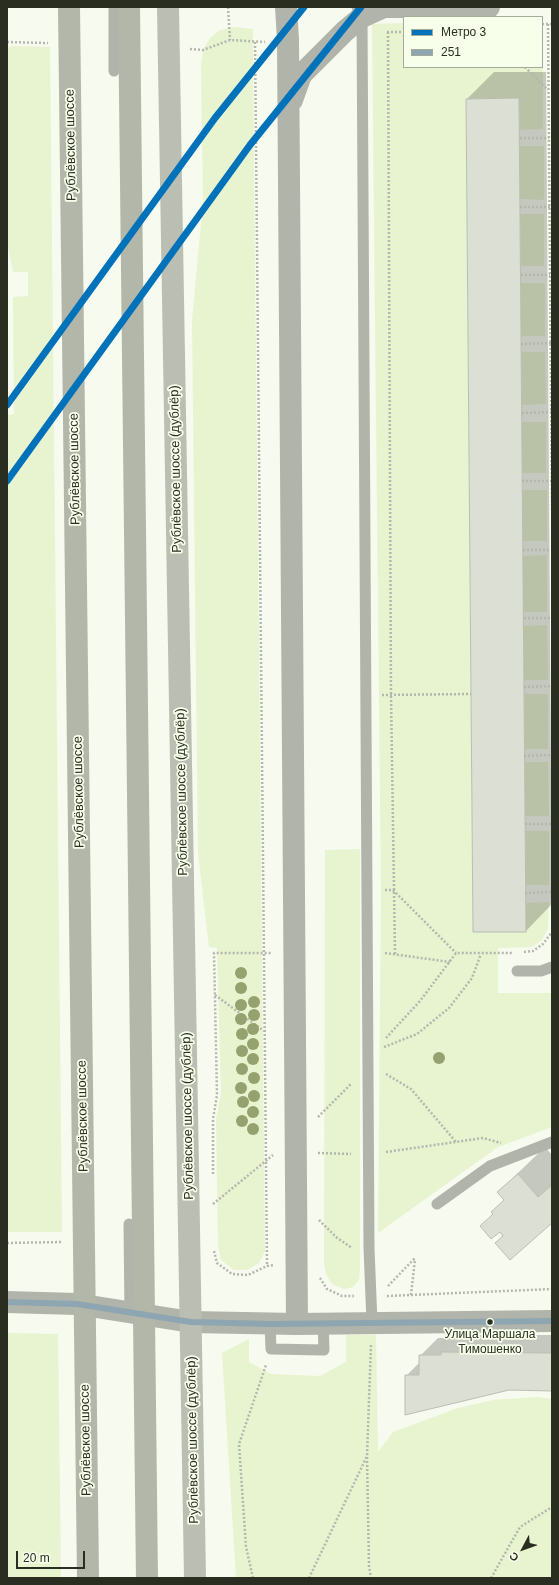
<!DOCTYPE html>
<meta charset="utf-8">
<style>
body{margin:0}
#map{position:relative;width:559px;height:1585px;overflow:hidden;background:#f6faef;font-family:Arial,sans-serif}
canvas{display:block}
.frame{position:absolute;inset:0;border:8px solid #2a2e21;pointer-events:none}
.legend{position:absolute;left:403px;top:16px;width:140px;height:52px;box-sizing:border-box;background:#f7ffea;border:1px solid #a5ab9a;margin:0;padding:5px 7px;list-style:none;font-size:12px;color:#2a2e21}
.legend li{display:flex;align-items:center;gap:8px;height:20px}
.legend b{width:20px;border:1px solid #a5ab9a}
.north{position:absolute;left:503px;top:1529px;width:40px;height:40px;-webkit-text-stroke:3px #f7ffea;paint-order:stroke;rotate:229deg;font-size:11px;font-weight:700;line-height:16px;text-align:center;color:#2a2e21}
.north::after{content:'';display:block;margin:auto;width:14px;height:18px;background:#2a2e21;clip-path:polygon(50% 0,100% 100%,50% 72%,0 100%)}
.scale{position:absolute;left:16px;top:1551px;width:69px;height:18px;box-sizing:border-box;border:2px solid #2a2e21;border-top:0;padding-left:5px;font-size:12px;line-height:14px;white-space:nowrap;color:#2a2e21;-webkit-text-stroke:3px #f7ffea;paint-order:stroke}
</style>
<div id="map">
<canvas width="559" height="1585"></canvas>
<div class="frame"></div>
<ul class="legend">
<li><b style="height:5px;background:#0072ba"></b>Метро 3</li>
<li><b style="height:5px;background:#8da6b1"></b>251</li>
</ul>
<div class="north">С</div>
<div class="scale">20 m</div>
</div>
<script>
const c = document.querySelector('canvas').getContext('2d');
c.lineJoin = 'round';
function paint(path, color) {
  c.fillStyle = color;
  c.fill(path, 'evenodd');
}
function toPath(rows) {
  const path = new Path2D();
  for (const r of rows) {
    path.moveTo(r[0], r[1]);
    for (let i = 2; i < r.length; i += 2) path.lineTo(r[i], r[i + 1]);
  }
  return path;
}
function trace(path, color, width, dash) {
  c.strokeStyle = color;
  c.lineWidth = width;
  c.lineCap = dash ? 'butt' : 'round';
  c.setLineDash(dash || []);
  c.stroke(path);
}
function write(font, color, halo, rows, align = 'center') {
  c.font = font + ' Arial,sans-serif';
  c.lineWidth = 3.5;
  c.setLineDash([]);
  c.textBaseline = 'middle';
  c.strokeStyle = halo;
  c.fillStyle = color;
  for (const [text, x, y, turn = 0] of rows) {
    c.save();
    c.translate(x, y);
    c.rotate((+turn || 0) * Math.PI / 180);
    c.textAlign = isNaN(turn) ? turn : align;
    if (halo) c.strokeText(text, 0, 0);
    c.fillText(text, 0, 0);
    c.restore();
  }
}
const green = toPath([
 [404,23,404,67,542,67,542,42,543,46,543,129,520,130,519,98,466,99,473,931,526,932,526,903,549,902,548,929,542,940,532,947,498,948,498,993,552,993,552,1127,498,1147,378,1233,381,895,372,24],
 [235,27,253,29,253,60,265,1251,259,1263,247,1270,234,1270,221,1260,218,1246,216,1119,221,1094,217,948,209,947,198,854,192,320,203,202,201,66,203,50,210,38,220,30],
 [12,46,50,47,62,1232,7,1232,7,415,14,414,13,297,28,296,28,272,13,272,7,242,7,48],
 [520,146,544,146,544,200,520,199],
 [520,214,544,214,544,266,521,266],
 [521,283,545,283,545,336,521,336],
 [521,352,545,352,546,404,522,405],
 [522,422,546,422,546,473,522,473],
 [522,490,547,490,547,541,523,541],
 [547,555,547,612,523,612,523,556],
 [547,625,548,680,524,680,524,626],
 [524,694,548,694,548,749,525,749],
 [525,762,548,762,549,816,525,816],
 [525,831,549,831,549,885,526,885],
 [360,849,360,1269,359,1280,353,1287,344,1289,332,1284,326,1274,324,1263,325,850],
 [7,1333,58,1334,61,1578,7,1578],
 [346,1335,376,1335,378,1452,393,1432,458,1408,493,1400,537,1397,552,1399,552,1578,236,1578,222,1353,249,1339,249,1362,271,1374,320,1376,346,1362]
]);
const shadow = toPath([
 [494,72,546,72,552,904,526,931,467,99],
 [545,1147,552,1155,552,1222,504,1235,494,1213,505,1200,498,1192],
 [459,1335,552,1335,552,1390,406,1376,420,1362,420,1356,438,1338,456,1338]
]);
const building = toPath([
 [519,98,526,932,473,932,466,99,519,98],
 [518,1174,538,1197,552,1185,552,1223,510,1260,495,1243,503,1236,500,1232,491,1239,480,1226,493,1214,491,1212,504,1200,497,1192,518,1174],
 [441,1352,552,1353,552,1391,509,1390,405,1415,405,1375,419,1375,419,1355,441,1355,441,1352]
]);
const path = toPath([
 [228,7,230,40],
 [542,24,552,24],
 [548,24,552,512],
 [387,32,404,32],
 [388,32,391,695,395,954],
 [7,42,48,43],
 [255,42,267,1266],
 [190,49,203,50,230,40,265,42],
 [525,67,548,90],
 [520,138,549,138],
 [520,207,550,207],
 [521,275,550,275],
 [521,344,551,343],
 [522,413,551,412],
 [522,481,552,481],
 [523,550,552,550],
 [524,618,552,618],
 [524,687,552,686],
 [382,695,471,694],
 [524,756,552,755],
 [525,824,552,824],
 [385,890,393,890,456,953],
 [525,893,552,892],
 [524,952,533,951,543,944,552,932],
 [385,953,450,962],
 [215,995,264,1031],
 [386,1038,420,1001,456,953,513,953],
 [384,1047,417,1034,449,1008,472,978,481,954],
 [386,1074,411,1089,456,1142],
 [318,1117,351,1084],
 [386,1152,483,1138,501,1143],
 [318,1153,351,1154],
 [213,1174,213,1119,217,1095,214,953,271,953],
 [213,1204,273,1155],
 [319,1220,336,1237,352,1248],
 [7,1243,62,1242],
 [214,1251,217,1263,232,1274,248,1275,267,1266,274,1265],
 [320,1278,327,1289,342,1296,354,1296],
 [388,1286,415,1258],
 [411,1295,415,1259],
 [387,1296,552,1289],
 [367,1457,369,1566,371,1578],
 [253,1578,246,1547,239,1444,266,1365],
 [309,1578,367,1456,371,1345],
 [491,1578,520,1527,552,1507]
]);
const service = toPath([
 [114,7,114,71],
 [357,7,362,17,369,1248,372,1323],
 [517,971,541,971,552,967],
 [437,1204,490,1166,552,1142],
 [129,1224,130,1314],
 [270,1324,271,1349,324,1350,323,1323]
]);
const minor = toPath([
 [297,1324,552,1321]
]);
const tertiary = toPath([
 [383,7,489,7],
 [292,100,301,75,345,31,362,17,384,7],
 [7,1302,77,1304,191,1322,297,1324,288,40,286,7]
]);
const secondary = toPath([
 [168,7,195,1578]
]);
const primaryBridge = toPath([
 [69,7,88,1578],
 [129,7,147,1578]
]);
const bus1 = toPath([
 [7,1302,77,1304,191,1322,270,1324,552,1321]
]);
const metro1 = toPath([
 [7,405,215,118,304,7],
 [7,481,250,145,361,7]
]);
const trees = [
 [241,973],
 [241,988],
 [254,1002],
 [241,1005],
 [254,1015],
 [241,1019],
 [253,1029],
 [242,1034],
 [253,1044],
 [242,1051],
 [439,1058],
 [253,1059],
 [242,1069],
 [254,1078],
 [241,1088],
 [254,1096],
 [243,1102],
 [253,1112],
 [242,1121],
 [253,1129]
];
const markers = [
 [490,1322,3.5,"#2a2e21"]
];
const busNames = [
 ["Улица Маршала",490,1335],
 ["Тимошенко",490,1350]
];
const streetNames = [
 ["Рублёвское шоссе",71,145,-91],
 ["Рублёвское шоссе",75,469,-91],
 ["Рублёвское шоссе (дублёр)",176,469,-91],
 ["Рублёвское шоссе",79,792,-91],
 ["Рублёвское шоссе (дублёр)",182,792,-91],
 ["Рублёвское шоссе",83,1116,-91],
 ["Рублёвское шоссе (дублёр)",188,1116,-91],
 ["Рублёвское шоссе",86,1440,-91],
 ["Рублёвское шоссе (дублёр)",193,1440,-91]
];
paint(green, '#e8f3d0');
paint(shadow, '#0003');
paint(building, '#dce0d4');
trace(building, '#babeb2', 1);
trace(path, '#b4b7ae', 2.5, [2, 2]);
trace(service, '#b1b4aa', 11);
trace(minor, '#b1b4aa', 22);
trace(tertiary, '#b1b4aa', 22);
trace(secondary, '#babeb3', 22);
trace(primaryBridge, '#b2b7a9', 22);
trace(bus1, '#8da6b1', 6);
trace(metro1, '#0072ba', 7);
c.fillStyle = '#95a16e';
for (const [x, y] of trees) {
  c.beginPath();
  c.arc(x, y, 6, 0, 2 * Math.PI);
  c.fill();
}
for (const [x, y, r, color] of markers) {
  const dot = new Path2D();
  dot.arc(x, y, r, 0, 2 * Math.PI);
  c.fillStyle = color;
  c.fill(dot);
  trace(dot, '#f7ffea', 1.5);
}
write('12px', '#2a2e21', '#f7ffea', busNames);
write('13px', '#2a2e21', '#f7ffea', streetNames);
</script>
